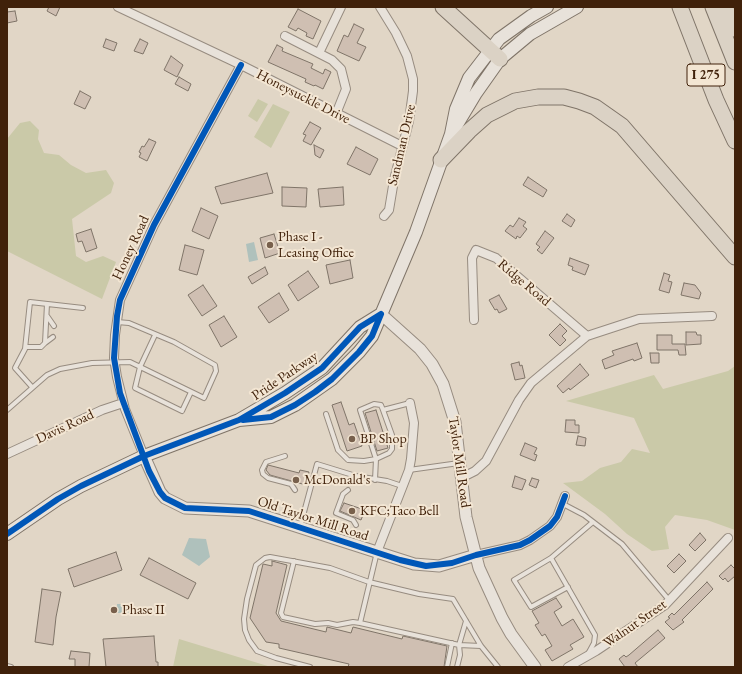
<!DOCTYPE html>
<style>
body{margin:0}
#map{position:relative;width:742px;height:674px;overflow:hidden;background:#e1d6c6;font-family:"EB Garamond",serif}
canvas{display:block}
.frame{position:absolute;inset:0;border:8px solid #40210a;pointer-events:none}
</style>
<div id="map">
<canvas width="742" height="674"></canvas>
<div class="frame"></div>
</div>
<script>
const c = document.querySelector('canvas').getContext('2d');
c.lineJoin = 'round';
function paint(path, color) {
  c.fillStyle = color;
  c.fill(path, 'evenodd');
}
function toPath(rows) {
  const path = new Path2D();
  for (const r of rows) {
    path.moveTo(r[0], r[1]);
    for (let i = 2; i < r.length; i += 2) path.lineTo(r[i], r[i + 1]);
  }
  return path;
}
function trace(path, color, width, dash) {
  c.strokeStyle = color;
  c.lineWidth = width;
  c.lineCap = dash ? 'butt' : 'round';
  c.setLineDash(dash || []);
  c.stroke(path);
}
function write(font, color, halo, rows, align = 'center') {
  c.font = font + ' "EB Garamond",serif';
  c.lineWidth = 4;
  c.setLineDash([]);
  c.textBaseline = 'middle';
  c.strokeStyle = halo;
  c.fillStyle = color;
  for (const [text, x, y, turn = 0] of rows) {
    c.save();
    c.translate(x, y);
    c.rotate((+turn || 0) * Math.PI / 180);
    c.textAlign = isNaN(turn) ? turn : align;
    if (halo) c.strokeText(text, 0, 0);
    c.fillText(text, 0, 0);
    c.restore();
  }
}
const green = toPath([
 [258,99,268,104,257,122,248,116],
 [273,104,290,112,271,148,254,137],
 [30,121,39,130,38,139,44,153,59,155,71,165,86,173,106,170,114,183,111,193,72,219,76,256,86,262,103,256,116,262,102,299,7,251,7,139,20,123],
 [735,366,735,530,707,520,675,515,665,527,669,549,652,551,627,534,605,514,563,483,582,481,600,468,621,462,632,449,650,453,634,418,566,401,654,375,663,389,728,371],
 [179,639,271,667,173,667]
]);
const water = toPath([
 [254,242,258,260,249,262,246,244],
 [189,538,206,539,210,557,199,566,182,555],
 [117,604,131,604,132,613,117,613]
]);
const building = toPath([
 [49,7,60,7,56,16,47,11,49,7],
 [298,9,321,21,313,39,306,36,307,33,298,28,296,31,288,27,298,9],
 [15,11,17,21,7,23,7,12,15,11],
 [354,24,364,29,357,43,366,47,359,61,337,51,344,35,348,37,354,24],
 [106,39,117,43,114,51,103,47,106,39],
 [140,39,148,43,143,54,134,51,140,39],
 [277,45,283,48,282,51,313,64,311,68,323,74,325,69,331,72,323,89,315,85,314,86,305,82,306,79,268,62,277,45],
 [171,56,183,65,177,77,164,70,171,56],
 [179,77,191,84,188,91,175,84,179,77],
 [80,91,91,97,85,109,74,104,80,91],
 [310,122,321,128,311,145,303,141,306,135,303,134,310,122],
 [149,139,156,142,147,161,139,157,141,153,139,152,142,146,144,147,149,139],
 [314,145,324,150,320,158,315,155,314,145],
 [356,147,378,159,370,175,347,164,356,147],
 [267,173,273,193,221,204,215,187,267,173],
 [528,177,547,190,543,197,523,185,528,177],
 [282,187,307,188,306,207,282,206,282,187],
 [343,187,344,205,320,207,318,189,343,187],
 [201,208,218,216,209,239,192,231,201,208],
 [567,214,575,220,571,227,562,221,567,214],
 [519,218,526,222,523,226,527,229,520,238,517,236,516,239,505,231,510,225,513,227,519,218],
 [91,229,97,248,86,252,82,241,78,242,76,234,91,229],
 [545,231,554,238,542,254,537,250,540,247,536,244,545,231],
 [274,234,280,253,265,258,260,238,274,234],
 [185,245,204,250,197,275,179,270,185,245],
 [570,258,589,265,585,275,572,270,573,267,568,265,570,258],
 [350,260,353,278,330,284,326,265,350,260],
 [265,267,268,274,252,284,248,277,265,267],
 [308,271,319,287,298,301,288,285,308,271],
 [664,273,670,275,668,281,672,282,669,293,659,290,664,273],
 [684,283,695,285,701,293,699,299,681,295,684,283],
 [203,285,217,306,202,316,188,295,203,285],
 [279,293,289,310,269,323,258,307,279,293],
 [499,295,507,309,499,313,497,309,495,310,489,300,499,295],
 [224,316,237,337,221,347,209,325,224,316],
 [560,324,567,331,562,336,566,340,560,346,549,335,560,324],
 [686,332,696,332,697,335,701,335,701,344,686,345,686,332],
 [657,335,672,335,672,344,685,344,686,355,679,355,678,350,657,350,657,335],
 [637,343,642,358,634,361,633,359,605,369,602,360,614,355,612,351,637,343],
 [650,353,659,353,659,363,651,363,650,353],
 [519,362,520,366,522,365,525,378,515,380,511,364,519,362],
 [580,364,589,375,570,390,569,388,563,393,557,386,580,364],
 [341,402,349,425,354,423,362,446,347,451,332,405,341,402],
 [376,410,388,448,377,451,365,413,376,410],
 [566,420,575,420,575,425,579,425,579,433,565,432,566,420],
 [578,436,586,438,585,446,576,445,578,436],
 [525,443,537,448,534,454,537,455,535,461,520,455,525,443],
 [268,465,299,473,300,470,309,472,306,485,270,475,266,470,268,465],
 [515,476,526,480,522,490,512,487,515,476],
 [532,478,539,480,536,488,529,485,532,478],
 [344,503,365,510,361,520,340,511,344,503],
 [700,533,706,540,695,551,689,545,700,533],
 [116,552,122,570,74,587,68,569,116,552],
 [679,554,686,561,674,573,667,566,679,554],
 [149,558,196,583,188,599,140,575,149,558],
 [272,561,287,565,276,613,281,621,326,632,327,627,351,633,353,627,402,639,403,636,447,646,444,667,348,667,349,664,279,648,279,644,266,642,250,618,263,564,272,566,272,561],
 [731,565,735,569,735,576,728,582,725,578,723,580,719,576,731,565],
 [707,582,713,589,682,620,684,622,673,630,665,622,670,618,668,617,672,613,674,615,707,582],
 [42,589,61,592,56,617,53,645,35,642,42,589],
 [556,598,562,607,554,612,562,626,573,619,584,637,570,645,573,649,552,661,545,650,552,646,545,634,542,636,535,625,539,623,532,611,556,598],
 [658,630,665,638,635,663,638,667,625,667,619,659,624,655,626,657,629,655,658,630],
 [154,636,156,662,158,662,158,667,106,667,103,639,154,636],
 [71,651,90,653,89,667,75,667,75,659,69,659,71,651]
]);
const service = toPath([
 [47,316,54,326],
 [155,335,140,367,135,388,182,411,191,392],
 [45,343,53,337],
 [26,347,41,347,45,343,47,304],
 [32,387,15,368,25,349,30,302,83,308],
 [7,410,47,375,60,369,92,363,130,362,204,398,216,371,215,365,174,342,129,323,117,322],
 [326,414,338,450,348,460,364,461,376,459,360,410,374,404,381,405,383,410],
 [285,456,266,462,262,470,263,474,268,478,291,484,295,490],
 [409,470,459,463],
 [375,480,376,459,389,453,392,449,392,435,383,410,410,403],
 [348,490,343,494,336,513,353,520,356,525],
 [563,504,584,515,622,544,669,600],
 [300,527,317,464,356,476,387,481,402,486],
 [551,558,595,635,594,643,588,654],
 [294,561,281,613,283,617,315,624,328,623,337,625,353,622,360,623,459,645,481,646],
 [568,587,531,607,514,580,551,558,593,522],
 [360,623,377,552],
 [7,666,11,667],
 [310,667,276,658,257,651,249,640,245,630,244,619,247,599,256,565,265,558,270,557,330,568,369,582,419,594,453,599,481,646,498,667],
 [447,667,452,643],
 [457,667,460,655,459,645,466,621]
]);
const minor = toPath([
 [118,7,241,65,402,146],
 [380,7,396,33,407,56,413,79,413,91,409,121,394,180,389,210,384,216],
 [285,36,332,60,341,69,346,89,336,114],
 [319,53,341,7],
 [474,320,472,258,476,250,496,258,587,336],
 [7,454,102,410,123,403],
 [144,456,125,409,117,377,114,358,115,335,120,300,154,225,241,65],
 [461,478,475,471,486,461,519,400,531,383,587,336,639,319,712,316],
 [377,552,409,470,411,459,414,423,410,403],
 [476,555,520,545,530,540,550,526,557,517,565,496],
 [568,667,596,651,665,605,728,538]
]);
const tertiary = toPath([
 [381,314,420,349,432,364,443,384,455,422,466,517,479,568,502,618,511,634,535,667],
 [144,456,160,492,165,498,185,508,249,511,414,564,439,566,476,555]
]);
const secondary = toPath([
 [455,128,476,93,500,59,530,34,577,7],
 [239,420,271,417,295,405,332,379,359,352,372,336,416,232,451,134,456,109,469,78,499,39,531,16,547,7],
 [7,534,58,499,81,486,144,456,239,420,285,393,322,368,360,327,381,314]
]);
const motorway = toPath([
 [443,7,500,59],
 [680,7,716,100,735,141],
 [713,7,735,62],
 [725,7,735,29],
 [441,160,469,131,487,115,515,101,538,97,564,97,579,101,595,107,622,126,735,257]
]);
const cycleway = toPath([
 [241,65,154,225,120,300,117,316,114,358,120,393,149,471,160,492,165,498,185,508,249,511,400,560,426,566,452,563,476,555,520,545,530,540,550,526,557,517,565,496],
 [243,420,271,417,295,405,315,392,332,379,359,352,372,336,381,314],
 [7,534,58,499,81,486,144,456,239,420,285,393,322,368,360,327,381,314]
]);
const markers = [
 [270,245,4,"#78604c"],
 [352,439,4,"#78604c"],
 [296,480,4,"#78604c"],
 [352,511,4,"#78604c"],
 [114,610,4,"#78604c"]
];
const shields = [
 [706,75,38]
];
const shieldNames = [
 ["I 275",706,75]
];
const streetNames = [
 ["Honeysuckle Drive",303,97,27],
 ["Sandman Drive",402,145,-77],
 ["Honey Road",131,248,-65],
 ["Ridge Road",524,283,40],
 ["Pride Parkway",285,376,-34],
 ["Davis Road",65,427,-25],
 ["Taylor Mill Road",459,462,82],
 ["Old Taylor Mill Road",313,519,18],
 ["Walnut Street",635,624,-35]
];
const poiNames = [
 ["Phase I -",278,237],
 ["Leasing Office",278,253],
 ["BP Shop",360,439],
 ["McDonald's",304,480],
 ["KFC;Taco Bell",360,511],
 ["Phase II",122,610]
];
paint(green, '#cac9a8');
paint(water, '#afc1bc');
paint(building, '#cfbfb2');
trace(building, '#7f7468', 1);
trace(service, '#978c80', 6);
trace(minor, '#978c80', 10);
trace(tertiary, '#978c80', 13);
trace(secondary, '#7f7468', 14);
trace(motorway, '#7f7468', 17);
trace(service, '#e8e2da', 4);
trace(minor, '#e8e2da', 8);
trace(tertiary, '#e8e2da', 11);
trace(secondary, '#e8e2da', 12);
trace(motorway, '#dbd2c5', 15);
trace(cycleway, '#0057b8', 6);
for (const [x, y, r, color] of markers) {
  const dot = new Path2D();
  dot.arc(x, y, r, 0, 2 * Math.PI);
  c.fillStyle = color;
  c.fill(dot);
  trace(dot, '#f3e6d3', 1.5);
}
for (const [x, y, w] of shields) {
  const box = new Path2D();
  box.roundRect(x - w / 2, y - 11, w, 22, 3);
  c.fillStyle = '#f3e6d3';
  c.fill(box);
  trace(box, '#40210a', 1);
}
write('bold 13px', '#40210a', null, shieldNames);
write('14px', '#40210a', '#f3e6d3', streetNames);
write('14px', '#40210a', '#f3e6d3', poiNames, 'left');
</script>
